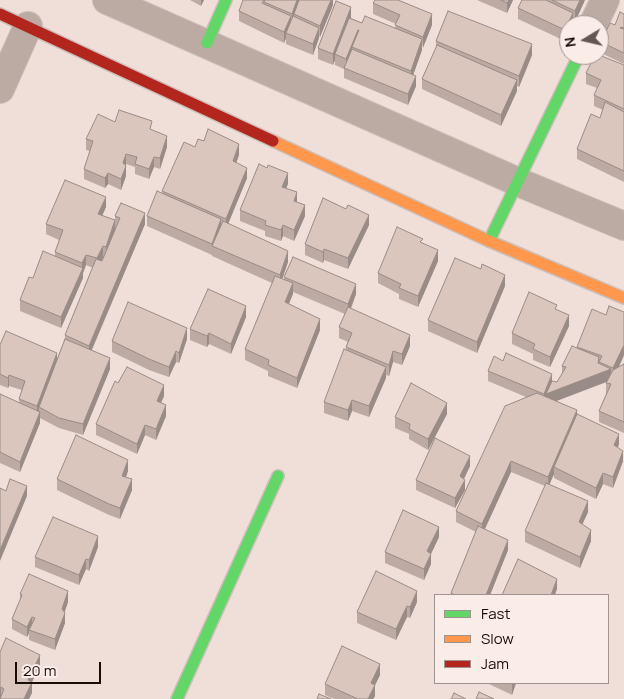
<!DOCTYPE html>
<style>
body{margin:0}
#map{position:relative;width:624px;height:699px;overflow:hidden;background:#f0dfd8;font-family:Manrope,sans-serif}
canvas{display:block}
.legend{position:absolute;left:434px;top:594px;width:175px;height:90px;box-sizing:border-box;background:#faede8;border:1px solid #a0938f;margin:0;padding:6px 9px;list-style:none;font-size:15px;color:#180d09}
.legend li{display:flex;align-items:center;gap:10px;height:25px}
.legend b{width:25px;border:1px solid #a0938f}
.north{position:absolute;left:559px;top:15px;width:50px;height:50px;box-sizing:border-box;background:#faede8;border:1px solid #a0938f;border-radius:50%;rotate:261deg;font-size:14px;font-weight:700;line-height:20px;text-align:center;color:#180d09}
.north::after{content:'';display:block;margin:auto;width:18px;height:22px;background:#645651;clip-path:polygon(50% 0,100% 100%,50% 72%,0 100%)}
.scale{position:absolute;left:15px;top:662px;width:86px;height:22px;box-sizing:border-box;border:2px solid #180d09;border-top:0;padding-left:6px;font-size:15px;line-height:18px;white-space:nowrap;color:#180d09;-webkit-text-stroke:4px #faede8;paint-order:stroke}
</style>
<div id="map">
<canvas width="624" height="699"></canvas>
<ul class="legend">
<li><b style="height:6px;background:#63d668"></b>Fast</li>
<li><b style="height:6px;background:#ff974d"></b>Slow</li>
<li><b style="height:6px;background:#b3261e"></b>Jam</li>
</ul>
<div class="north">N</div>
<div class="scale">20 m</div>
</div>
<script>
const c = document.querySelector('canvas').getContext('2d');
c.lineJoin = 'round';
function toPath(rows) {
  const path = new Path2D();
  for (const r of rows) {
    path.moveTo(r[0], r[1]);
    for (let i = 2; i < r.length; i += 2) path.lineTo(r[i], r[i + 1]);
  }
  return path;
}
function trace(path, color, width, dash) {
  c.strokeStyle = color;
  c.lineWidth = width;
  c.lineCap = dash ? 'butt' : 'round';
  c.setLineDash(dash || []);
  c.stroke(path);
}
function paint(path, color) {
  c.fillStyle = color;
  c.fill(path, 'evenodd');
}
const street = toPath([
 [107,0,518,182,624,226],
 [593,25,605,0],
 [0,89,28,26]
]);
const fast = toPath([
 [207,43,226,0],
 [489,241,579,55],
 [177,699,278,476]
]);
const slow = toPath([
 [273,141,489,241,624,298]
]);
const jam = toPath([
 [0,14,273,141]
]);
const wall = toPath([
 [190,0,204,0,201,6],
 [243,0,333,0,333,5,320,37,319,36,319,38,313,55,286,44,286,38,284,43,239,21,239,11],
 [477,0,513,0,507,13],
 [522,0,585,0,575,22,573,21,573,25,569,25,569,33,565,41,518,19,518,8],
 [400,1,432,25,422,47,422,50,413,75,416,86,408,105,344,78,344,69,335,65,335,60,333,65,318,59,318,48,351,18,362,23,395,28,396,24,373,14,373,3],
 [624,14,624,64,601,53,601,42],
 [436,41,532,55,519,87,517,86,517,91,501,126,422,89,422,79,436,49],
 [624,65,624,182,577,159,577,149,600,118,603,110,594,106,594,95,597,88,586,84,586,73],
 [115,122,152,130,167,147,160,169,154,167,149,179,135,174,135,167,126,164,126,176,121,190,108,184,105,188,84,179,84,169,90,151,86,150,86,139],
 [195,147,239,155,236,163,247,178,228,224,288,262,282,279,284,280,284,277,356,294,351,309,410,346,402,365,393,362,389,376,386,375,386,378,369,417,352,411,348,421,324,413,324,402,346,350,346,347,348,342,339,338,339,327,345,314,293,292,289,304,320,330,297,388,268,376,268,371,245,360,245,349,272,283,212,256,212,253,212,255,147,226,147,216,162,193,162,191],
 [288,184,286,188,297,202,305,216,294,241,283,236,281,241,265,236,265,231,240,221,240,210],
 [106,207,102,216,115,220,115,216,145,224,92,350,110,369,83,435,59,428,40,418,40,423,20,472,0,463,0,394,19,403,19,399,22,390,9,386,8,388,0,385,0,345,57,359,65,339,65,335,93,268,86,265,83,273,83,278,61,328,20,311,20,300,33,278,55,256,55,252,59,240,46,234,46,224],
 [369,225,348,269,324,260,323,263,305,255,305,244],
 [423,243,438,261,418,307,399,299,399,294,378,283,378,273],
 [505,286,477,353,428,331,428,320],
 [557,310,569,326,550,367,533,360,533,354,512,344,512,333],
 [624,312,624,355,619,367,624,364,624,433,599,422,599,411,606,394,606,383,607,382,556,401,619,444,618,448,623,461,613,488,603,484,596,499,554,478,554,474,549,484,588,512,582,524,591,541,580,568,525,542,525,531,545,486,511,472,485,529,508,550,490,595,451,595,451,593,476,532,456,522,456,511,526,397,488,381,488,371,503,361,552,382,557,382,562,374,562,366,577,348,577,347,606,315],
 [246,317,231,354,209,344,207,347,190,340,190,329],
 [187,339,179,363,176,362,169,377,149,370,112,352,112,341],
 [118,383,164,396,161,403,166,416,156,440,145,435,137,454,96,435,96,424],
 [447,414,428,450,409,439,409,434,395,428,395,417],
 [470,466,464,479,465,490,455,508,416,490,416,480],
 [128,471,126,477,132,490,120,519,109,515,57,490,57,479],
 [439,537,431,554,431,564,424,580,385,563,385,552],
 [98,547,89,571,86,569,79,585,35,567,35,557],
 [20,594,68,602,64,612,65,623,55,650,29,640,29,633,27,637,12,629,12,619,20,601],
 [417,602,410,618,407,617,396,640,357,623,357,612],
 [0,652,40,665,32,682,32,693,0,699],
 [380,675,375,685,375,696,373,699,334,699,325,695,325,684],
 [487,683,516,683,512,695]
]);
const shadedWall = toPath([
 [201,0,204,0,201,6],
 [297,0,301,0,294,14,294,20,292,25,292,14],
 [331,0,333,0,333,5,320,37,320,26],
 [509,0,513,0,507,13,507,3],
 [580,0,585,0,575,22,575,11],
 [351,7,351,18,337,55,335,54,335,60,333,65,333,54],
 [573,13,573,25,569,25,569,33,565,41,565,30],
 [432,14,432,25,423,48,423,37],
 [291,16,291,26,286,33,286,38,284,43,284,32],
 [319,28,319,38,313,55,313,44],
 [358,30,358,40,352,47,352,54,346,68,346,59],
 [422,39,422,50,411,81,411,71],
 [532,44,532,55,519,87,519,76],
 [416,76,416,86,408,105,408,94],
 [517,80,517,91,501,126,501,115],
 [167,136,167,147,160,169,160,158],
 [239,144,239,155,233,172,233,161],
 [126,154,126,164,124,171,126,166,126,176,121,190,121,179,123,163],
 [154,157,154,167,149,179,149,169],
 [247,168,247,178,226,229,226,219],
 [108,173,108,184,105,188,105,178],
 [288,173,288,184,282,198,282,187],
 [297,192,297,203,294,201],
 [106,197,106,207,98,225,98,214],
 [305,205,305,216,294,241,294,230],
 [145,213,145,224,89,356,89,346],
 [369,215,369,225,348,269,348,258],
 [221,219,221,230,212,246,212,255,212,244],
 [115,220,115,231,106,257,106,247],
 [283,225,283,236,281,241,281,230],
 [103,246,103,257,97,269,97,258],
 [324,249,324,260,323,263,323,252],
 [438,250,438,261,418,307,418,296],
 [288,251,288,262,280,286,280,275],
 [86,255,86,265,83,273,83,278,61,328,61,317,82,269,82,263],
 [505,275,505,286,477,353,477,342],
 [293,283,293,294,285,313,285,302],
 [356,284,356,294,348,315,348,304],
 [246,306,246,317,231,354,231,344],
 [569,315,569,326,550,367,550,357],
 [320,319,320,330,297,388,297,378],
 [187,328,187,339,179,363,179,353],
 [209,333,209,344,207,347,207,336],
 [410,335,410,346,402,365,402,354],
 [624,345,624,355,613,379,613,368],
 [176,351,176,362,169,377,169,367],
 [393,351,393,362,389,376,389,365],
 [57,353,57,364,39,407,39,412,37,416,37,406],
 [110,358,110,369,83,435,83,424],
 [386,367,386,378,369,417,369,406],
 [611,369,611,380,546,405,544,405,544,394,552,374,552,385],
 [9,375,9,386,8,388,8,378],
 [164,385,164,396,157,411,157,401],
 [352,400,352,411,348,421,348,410],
 [447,403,447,414,428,450,428,439],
 [166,405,166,416,156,440,156,429],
 [577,410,577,421,554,467,554,474,548,488,548,477],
 [40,412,40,423,20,472,20,462],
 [145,425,145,435,137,454,137,444],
 [619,434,619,444,614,456,614,445],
 [623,451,623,461,613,488,613,477],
 [470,456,470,466,460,487,460,476],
 [128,460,128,471,122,487,122,476],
 [511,461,511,472,482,535,482,524],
 [603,473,603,484,596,499,596,488],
 [132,479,132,490,120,519,120,508],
 [465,480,465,490,455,508,455,498],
 [27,486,27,496,0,561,0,550],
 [588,501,588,512,579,532,579,522],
 [439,527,439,537,427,562,427,551],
 [591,530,591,541,580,568,580,557],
 [98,536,98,547,89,571,89,560],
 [508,540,508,550,490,595,486,595],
 [431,554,431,564,424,580,424,569],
 [86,559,86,569,79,585,79,575],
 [557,579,557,589,555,595,551,595],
 [68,591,68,602,62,620,62,609],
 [417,591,417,602,410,618,410,607],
 [407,606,407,617,396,640,396,629],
 [65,613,65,623,55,650,55,639],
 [32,617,32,628,29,630,29,633,27,637,27,627],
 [40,655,40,665,32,682,32,693,29,699,24,699,28,680],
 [380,664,380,675,375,685,375,696,373,699,368,699,371,683],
 [512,683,516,683,512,695],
 [1,687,1,698,0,699,0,690]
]);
const building = toPath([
 [243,0,264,0,262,3,291,16,284,32,239,11,243,0],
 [265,0,297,0,292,14,264,2,265,0],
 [299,0,331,0,320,26,294,14,299,0],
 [375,0,398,0,432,14,423,37,395,25,400,15,373,3,375,0],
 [501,0,509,0,507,3,501,0],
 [522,0,546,0,573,13,565,30,518,8,522,0],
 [552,0,580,0,575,11,552,0],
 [336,1,351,7,333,54,318,48,336,1],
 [448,11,532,44,519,76,436,41,448,11],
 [620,12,624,14,624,28,621,27,620,28,624,29,624,53,601,42,610,23,615,25,620,12],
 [293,16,319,28,313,44,286,33,293,16],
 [365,16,422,39,411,71,352,47,359,30,358,30,346,59,335,54,349,18,362,23,365,16],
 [437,45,517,80,501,115,422,79,437,45],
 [352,49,416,76,408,94,344,68,352,49],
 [595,55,599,55,624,65,624,109,594,95,601,80,586,73,595,55],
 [605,102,624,112,624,171,577,149,591,114,600,118,605,102],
 [119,110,152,121,150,129,167,136,160,158,154,157,149,169,135,164,137,157,126,154,123,163,126,166,121,179,108,173,105,178,84,169,93,141,86,139,98,114,115,122,119,110],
 [208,129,239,144,233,161,247,168,226,219,162,191,184,142,195,147,198,139,204,141,208,129],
 [259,164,267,168,268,165,288,173,282,187,297,192,294,201,305,205,294,230,283,225,281,230,265,225,266,221,240,210,259,164],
 [65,180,106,197,98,214,115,220,106,247,103,246,97,258,86,255,82,263,55,252,63,230,46,224,65,180],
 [157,191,221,219,212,244,147,216,157,191],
 [323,198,346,209,348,205,369,215,348,258,324,249,323,252,305,244,323,198],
 [121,203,145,213,89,346,65,335,96,259,102,261,120,218,115,216,121,203],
 [223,221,288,251,280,275,212,246,223,221],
 [397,227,423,239,420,242,438,250,418,296,399,288,401,284,378,273,397,227],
 [43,251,83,268,61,317,20,300,29,277,33,278,43,251],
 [293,257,356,284,348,304,284,277,293,257],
 [455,258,481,269,482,264,505,275,477,342,428,320,455,258],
 [275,276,293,283,285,302,320,319,297,378,268,365,269,360,245,349,275,276],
 [208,289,246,306,231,344,209,333,207,336,190,329,208,289],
 [529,292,557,305,555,309,569,315,550,357,533,349,535,344,512,333,529,292],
 [128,302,187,328,179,353,176,351,169,367,149,359,112,341,128,302],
 [609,306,624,312,624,345,613,368,599,362,602,356,577,347,592,309,606,315,609,306],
 [348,307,410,335,402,354,393,351,389,365,346,347,352,333,339,327,348,307],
 [6,331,57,353,37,406,19,399,25,381,9,375,8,378,0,374,0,345,6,331],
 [65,339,110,358,83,424,59,418,39,407,65,339],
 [572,346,599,357,598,363,611,369,546,394,552,381,557,382,566,367,562,366,572,346],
 [344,349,386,367,369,406,352,400,348,410,324,402,344,349],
 [506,353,552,374,544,394,488,371,494,356,503,361,506,353],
 [624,364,624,422,599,411,611,384,606,383,613,370,624,364],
 [127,367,164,385,157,401,166,405,156,429,145,425,137,444,96,424,115,381,118,383,127,367],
 [411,383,447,403,428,439,409,429,410,424,395,417,411,383],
 [537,393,577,410,548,477,511,461,482,524,456,511,505,406,537,393],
 [0,394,40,412,20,462,0,452,0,394],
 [577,414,619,434,614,445,623,451,613,477,603,473,596,488,554,467,577,414],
 [76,435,128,460,122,476,132,479,120,508,109,504,57,479,76,435],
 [435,438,470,456,460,476,465,480,455,498,416,480,435,438],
 [10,479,27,486,0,550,0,488,6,491,10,479],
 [546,483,588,501,579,522,591,530,580,557,525,531,546,483],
 [403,510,439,527,427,551,431,554,424,569,385,552,403,510],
 [53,517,98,536,89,560,86,559,79,575,35,557,53,517],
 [478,526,508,540,486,595,455,595,451,593,478,526],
 [518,559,557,579,551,595,502,595,518,559],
 [376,571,417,591,410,607,407,606,396,629,357,612,376,571],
 [29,574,68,591,62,609,65,613,55,639,29,630,35,618,32,617,27,627,12,619,22,595,20,594,29,574],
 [6,638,40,655,28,680,32,682,24,699,0,699,4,689,1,687,0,690,0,652,6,638],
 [342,646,380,664,371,683,375,685,368,699,358,699,325,684,342,646],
 [479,692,494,699,476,699,479,692],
 [454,693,466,699,451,699,454,693],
 [319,694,331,699,317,699,319,694]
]);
trace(street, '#ccbeb9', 30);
trace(fast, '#ccbeb9', 14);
trace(slow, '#ccbeb9', 14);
trace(jam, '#ccbeb9', 14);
trace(street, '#bcaba3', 28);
trace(fast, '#63d668', 11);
trace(slow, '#ff974d', 11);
trace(jam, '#b3261e', 11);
paint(wall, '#bcaaa3');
paint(shadedWall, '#998b85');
paint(building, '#dbc6be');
trace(building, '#998b85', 1);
</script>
